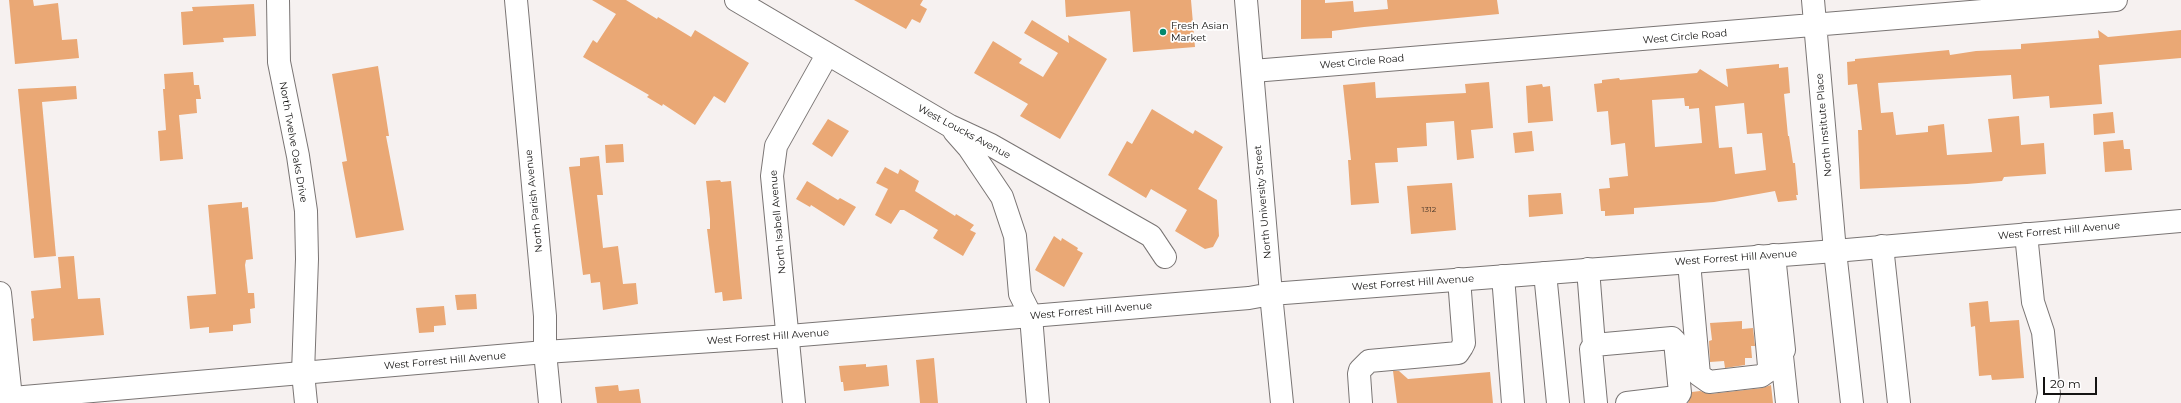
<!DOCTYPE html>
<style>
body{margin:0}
#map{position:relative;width:2181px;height:403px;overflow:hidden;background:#f6f1f0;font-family:Montserrat,sans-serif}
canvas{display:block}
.scale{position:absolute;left:2043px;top:377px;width:54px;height:18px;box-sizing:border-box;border:2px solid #141312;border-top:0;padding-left:5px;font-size:12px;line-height:14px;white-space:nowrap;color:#141312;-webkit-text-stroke:3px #fff;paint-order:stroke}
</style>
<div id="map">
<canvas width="2181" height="403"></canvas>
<div class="scale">20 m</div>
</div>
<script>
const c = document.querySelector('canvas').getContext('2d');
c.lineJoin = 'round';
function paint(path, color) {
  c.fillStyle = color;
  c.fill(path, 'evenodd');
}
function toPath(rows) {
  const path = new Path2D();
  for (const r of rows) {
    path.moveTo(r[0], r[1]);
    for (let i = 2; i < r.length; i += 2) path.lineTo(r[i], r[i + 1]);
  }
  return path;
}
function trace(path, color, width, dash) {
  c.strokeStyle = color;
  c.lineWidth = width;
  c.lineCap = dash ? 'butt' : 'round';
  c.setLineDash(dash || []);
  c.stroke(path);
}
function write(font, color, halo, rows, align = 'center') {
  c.font = font + ' Montserrat,sans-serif';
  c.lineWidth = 3.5;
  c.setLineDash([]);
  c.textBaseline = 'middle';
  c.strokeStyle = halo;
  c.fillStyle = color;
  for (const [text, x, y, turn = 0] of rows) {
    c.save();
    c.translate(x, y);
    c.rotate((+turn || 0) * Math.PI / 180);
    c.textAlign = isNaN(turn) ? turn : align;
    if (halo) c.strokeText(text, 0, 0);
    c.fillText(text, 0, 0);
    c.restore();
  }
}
const building = toPath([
 [9,0,33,0,34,6,58,3,62,40,77,39,79,58,15,64],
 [592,0,626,0,657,19,658,17,691,37,695,30,749,63,725,103,714,96,695,125,663,104,662,106,647,97,649,95,583,57,593,40,597,43,616,14],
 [854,0,923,0,920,5,927,9,920,23,912,19,906,29],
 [1065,0,1191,0,1195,47,1133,52,1130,11,1066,17],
 [1301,0,1325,0,1325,3,1353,1,1354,12,1388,9,1387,0,1497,0,1499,14,1364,27,1332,31,1332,38,1301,39],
 [254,4,256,36,223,38,224,42,183,45,181,12,193,11,192,7],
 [1032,20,1069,43,1068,35,1107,59,1060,139,1020,116,1028,104,974,73,993,41,1022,59,1019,63,1043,77,1058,53,1024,33],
 [2098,30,2108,37,2181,30,2181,58,2099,65,2102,104,2050,108,2049,96,2013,99,2011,75,1878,83,1881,113,1893,112,1896,135,1928,132,1928,126,1944,124,1947,155,1992,152,1988,119,2019,116,2021,145,2044,143,2046,174,2004,177,2002,181,1967,184,1860,189,1858,130,1862,130,1857,84,1848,85,1847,62,1855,61,1855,59,1949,50,1950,55,1976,51,2021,49,2021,44,2099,38],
 [1779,64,1779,68,1788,67,1790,93,1784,94,1788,136,1789,136,1793,163,1795,163,1798,195,1796,195,1797,200,1778,202,1775,191,1714,202,1634,208,1634,214,1605,216,1605,211,1601,211,1599,189,1610,188,1609,178,1628,176,1625,143,1611,145,1608,111,1597,112,1594,84,1602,83,1602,80,1619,78,1620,80,1697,73,1700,69,1728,87,1726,69],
 [1684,98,1685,106,1689,106,1689,109,1699,108,1702,143,1655,147,1652,100],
 [1744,103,1747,134,1762,133,1766,170,1735,174,1732,147,1719,148,1715,106],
 [378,66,389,136,386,136,404,230,356,238,342,162,347,161,332,74],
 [193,72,194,85,199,85,201,99,196,99,197,113,179,115,183,159,160,161,158,131,166,130,163,89,165,89,164,74],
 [1375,82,1376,98,1466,93,1465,84,1489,82,1493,128,1471,130,1474,158,1457,160,1454,121,1426,123,1427,146,1397,148,1398,162,1375,163,1379,203,1351,205,1348,160,1351,160,1343,85],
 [1542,84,1543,87,1550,86,1553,121,1528,123,1526,86],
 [76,86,77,99,42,102,56,256,34,258,18,89],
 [1152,109,1193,134,1195,130,1223,147,1198,189,1217,200,1219,236,1213,247,1205,249,1175,231,1187,210,1151,189,1146,198,1108,175,1127,141,1132,144],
 [2113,112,2115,133,2094,135,2093,114],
 [828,119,849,131,832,157,812,144],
 [1532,131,1534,151,1515,153,1513,133],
 [2123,140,2124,149,2130,149,2132,170,2105,172,2103,142],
 [623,144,624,162,606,163,605,145],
 [599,156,603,195,597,195,603,248,618,246,623,284,636,283,638,304,603,310,600,282,591,283,590,274,583,275,569,167,580,166,580,158],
 [885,167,898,174,900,169,919,181,915,191,955,216,956,214,974,225,970,230,976,233,963,256,933,238,938,230,904,210,900,210,891,224,875,215,888,189,876,183],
 [720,180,721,182,731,181,742,299,723,301,722,292,715,293,707,229,710,229,710,219,706,181],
 [807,181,838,200,840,198,856,207,844,226,811,205,810,207,796,199],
 [1452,183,1456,230,1411,234,1407,186],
 [1561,193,1563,214,1529,217,1528,195],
 [242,202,242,208,248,207,253,259,246,260,245,265,248,293,254,293,255,308,250,309,251,323,233,325,233,331,209,333,209,327,190,329,187,296,216,294,208,205],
 [1054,236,1061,241,1062,238,1078,248,1077,250,1083,253,1064,287,1035,270],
 [74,256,78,299,100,298,104,335,33,341,31,319,34,318,31,291,61,288,58,257],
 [476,294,477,309,457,310,455,295],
 [1988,301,1990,322,2019,320,2024,378,1992,380,1991,375,1979,376,1975,326,1971,327,1969,303],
 [444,306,446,325,434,326,434,332,419,333,416,308],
 [1742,321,1742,329,1753,328,1755,346,1751,346,1752,358,1745,358,1745,365,1725,368,1724,361,1710,362,1709,341,1712,340,1710,323],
 [934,358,938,403,920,403,916,360],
 [866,364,866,367,887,365,889,386,844,391,843,382,841,382,839,366],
 [1393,371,1399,371,1408,379,1490,372,1493,403,1397,403],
 [618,385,619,391,639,389,641,403,597,403,595,387],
 [1771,385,1773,403,1688,403,1692,392,1700,391,1710,394,1762,388]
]);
const minor = toPath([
 [278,0,279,62,298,156,306,211,307,259,303,373,306,403],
 [516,0,545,316,545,352,550,403],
 [736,0,950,126,991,145,1151,236,1165,257],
 [1813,0,1835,251,1852,403],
 [1253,71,2116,0],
 [954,131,969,148,1002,197,1015,236,1020,294,1031,316,1038,403],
 [2026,234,2033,302,2043,332,2049,394,2047,403],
 [1882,246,1899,403],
 [1689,262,1699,375,1709,382,1761,376,1768,371,1769,366,1759,256],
 [1588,269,1594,345],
 [1545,273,1558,403],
 [1503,276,1513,403],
 [0,293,11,398],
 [1782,356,1787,403],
 [1769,366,1778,361,1784,350,1774,255],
 [794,403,772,176,776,146,827,55],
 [1361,403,1359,374,1360,370,1369,361,1458,353,1462,347,1464,343,1459,279],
 [1596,403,1591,349,1594,345,1672,338,1675,341,1680,393,1677,397,1627,403]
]);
const major = toPath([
 [1246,0,1271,294,1282,403],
 [0,399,545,352,789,336,1249,298,1271,294,1835,251,2181,221]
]);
const markers = [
 [1163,32,4,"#00896e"]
];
const numberNames = [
 ["1312",1429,210]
];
const poiNames = [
 ["Fresh Asian",1171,26],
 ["Market",1171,38]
];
const streetNames = [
 ["West Circle Road",1685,37,-5],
 ["West Circle Road",1362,62,-5],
 ["North Institute Place",1824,125,-95],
 ["West Loucks Avenue",964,132,28],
 ["North Twelve Oaks Drive",293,142,80],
 ["North Parish Avenue",534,201,-96],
 ["North University Street",1263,202,-95],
 ["North Isabell Avenue",778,222,-95],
 ["West Forrest Hill Avenue",2059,231,-5],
 ["West Forrest Hill Avenue",1736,258,-4],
 ["West Forrest Hill Avenue",1413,283,-4],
 ["West Forrest Hill Avenue",1091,311,-5],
 ["West Forrest Hill Avenue",768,337,-4],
 ["West Forrest Hill Avenue",445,361,-5]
];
paint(building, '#eaa875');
trace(minor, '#7a7574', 24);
trace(major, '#7a7574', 24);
trace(minor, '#fff', 22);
trace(major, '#fff', 22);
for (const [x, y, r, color] of markers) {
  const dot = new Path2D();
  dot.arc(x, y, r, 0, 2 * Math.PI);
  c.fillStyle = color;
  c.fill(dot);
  trace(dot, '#fff', 1.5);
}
write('8px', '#4a382b', null, numberNames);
write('10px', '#141312', '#fff', poiNames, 'left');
write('10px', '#141312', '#fff', streetNames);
</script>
